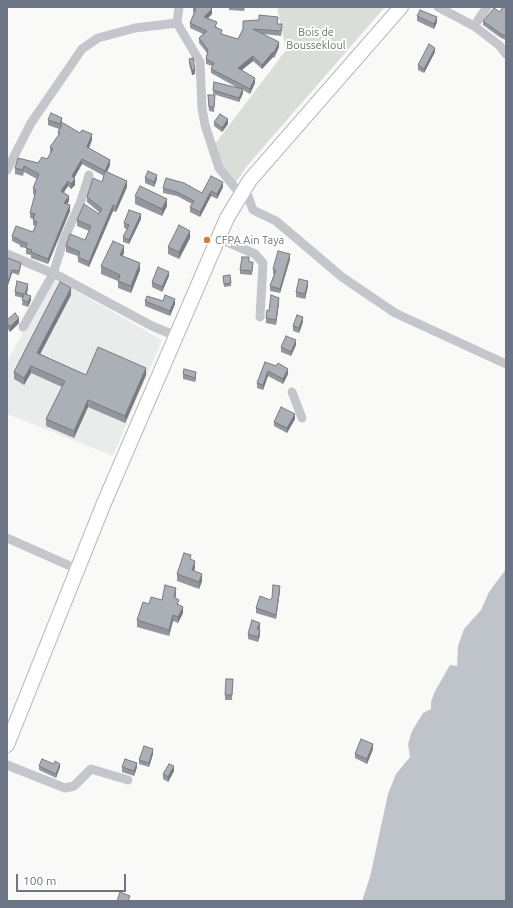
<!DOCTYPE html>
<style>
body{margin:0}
#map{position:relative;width:513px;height:908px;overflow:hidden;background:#f9faf8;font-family:Ubuntu,sans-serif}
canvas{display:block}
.frame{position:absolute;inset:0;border:8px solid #6c7585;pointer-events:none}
.scale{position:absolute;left:16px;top:874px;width:110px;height:18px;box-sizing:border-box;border:2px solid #6c7585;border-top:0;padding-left:5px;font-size:12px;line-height:14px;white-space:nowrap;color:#6c7585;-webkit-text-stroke:3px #fff;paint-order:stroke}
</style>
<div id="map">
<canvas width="513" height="908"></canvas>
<div class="frame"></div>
<div class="scale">100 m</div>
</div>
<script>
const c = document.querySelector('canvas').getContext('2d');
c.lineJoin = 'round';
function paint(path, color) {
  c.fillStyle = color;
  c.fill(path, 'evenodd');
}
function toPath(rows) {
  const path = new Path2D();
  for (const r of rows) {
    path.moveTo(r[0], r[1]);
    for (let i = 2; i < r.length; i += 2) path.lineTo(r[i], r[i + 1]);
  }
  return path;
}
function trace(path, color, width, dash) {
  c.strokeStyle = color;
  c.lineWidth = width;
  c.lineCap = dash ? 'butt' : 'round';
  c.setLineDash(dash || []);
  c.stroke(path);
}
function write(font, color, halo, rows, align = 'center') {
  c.font = font + ' Ubuntu,sans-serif';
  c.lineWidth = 4;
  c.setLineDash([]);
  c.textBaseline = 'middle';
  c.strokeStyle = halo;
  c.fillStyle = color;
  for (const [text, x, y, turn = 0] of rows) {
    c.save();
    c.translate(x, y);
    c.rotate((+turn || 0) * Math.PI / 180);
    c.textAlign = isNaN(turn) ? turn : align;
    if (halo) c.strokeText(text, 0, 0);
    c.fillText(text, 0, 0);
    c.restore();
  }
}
const built = toPath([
 [54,278,162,340,113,456,7,414,7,361]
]);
const green = toPath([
 [277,7,385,7,247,166,233,187,223,172,215,144,286,50]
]);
const water = toPath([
 [506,569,506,901,362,901,370,877,388,794,396,774,410,757,408,744,412,731,423,713,431,709,431,702,435,691,450,665,457,666,458,646,464,629,481,610,489,592]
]);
const street = toPath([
 [179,7,177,23,200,62,202,108,205,125,219,168,241,195],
 [438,7,474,26,499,45,506,54],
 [474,26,487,7],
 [7,170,31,123,82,49,98,38,135,28,177,23],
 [245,188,253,210,276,221,342,277,395,313,506,364],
 [218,238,255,254,263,263,260,317],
 [7,254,59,276,152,326,176,336],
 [23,327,53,274,64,239,81,201,89,175],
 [292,392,302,418],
 [7,538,77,569],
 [7,765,65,788,74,786,91,769,128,780]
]);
const primary = toPath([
 [7,745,104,503,227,218,250,180,401,7]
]);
const wall = toPath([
 [193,7,212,14,208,18,217,27,217,28,222,34,238,39,243,29,278,24,282,29,281,36,264,34,279,47,274,58,273,57,262,69,253,61,242,70,255,83,250,94,243,90,243,93,239,102,213,94,213,90,238,88,211,73,211,69,212,66,206,64,206,59,207,53,199,43,199,38,203,34,190,28,190,23,194,13,193,12],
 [229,7,245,7,244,11,229,10],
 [506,7,506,40,501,38,483,25,483,21,500,12],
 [417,16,437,22,434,29,417,21],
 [435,52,424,73,418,70,418,65],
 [189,59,195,74,192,75,189,64],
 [208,95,215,100,214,112,209,111],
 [48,120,62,122,60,128,80,133,92,140,89,148,110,165,107,172,127,187,116,212,113,211,89,267,78,262,78,256,66,252,66,246,85,240,89,231,77,226,77,220,99,214,100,213,87,202,87,197,102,182,104,176,82,164,74,178,75,185,71,189,68,186,64,192,69,201,67,204,70,211,48,264,31,258,31,255,26,254,26,248,20,247,20,245,12,241,12,236,33,232,35,226,33,225,33,219,30,218,30,213,35,195,33,194,33,188,37,179,24,172,23,176,15,174,15,168,38,163,47,159,51,153,50,153,50,147,58,136,58,132,59,129,48,125],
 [214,122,228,124,222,132,214,126],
 [145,178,157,179,154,187,145,183],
 [223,187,217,199,211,196,200,217,190,212,190,207,192,204,177,196,163,193,163,188,202,193],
 [135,196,167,206,162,216,135,204],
 [141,219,129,244,123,242,123,237,127,229,124,228,124,223],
 [190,238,179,259,168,254,168,247],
 [124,253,122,256,140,270,131,293,118,288,118,281,101,274,101,266],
 [290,259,280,293,270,291,270,286,274,274,273,274,273,269],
 [7,260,21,266,19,275,12,273,8,285,7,284],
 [249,262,253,267,252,275,240,274,240,270],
 [169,276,162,292,152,287,152,282],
 [223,278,231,283,231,286,224,287],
 [308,286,305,299,296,297,296,292],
 [28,288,27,294,31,300,28,307,22,305,23,298,15,296,15,292],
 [71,295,40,354,86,375,146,375,125,423,88,407,74,438,46,426,46,419,62,387,31,373,24,385,14,379,14,372],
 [145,301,163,301,175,304,170,316,145,306],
 [279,302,276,325,266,323,266,318,269,311],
 [7,320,19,323,10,332,7,328],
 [303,322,299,333,293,331,293,326],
 [296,345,291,356,281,352,281,347],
 [265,362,276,366,288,374,283,384,268,376,263,390,257,388,257,383],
 [183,374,196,377,195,382,183,379],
 [295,419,287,433,274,426,274,422],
 [191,560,195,568,194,571,202,581,199,589,177,581,177,574],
 [280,590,276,619,256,613,256,608,270,600],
 [176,594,175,598,183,613,178,623,173,621,169,636,137,627,137,620,149,604],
 [260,628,259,630,260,635,258,642,248,639,248,634],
 [233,679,232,700,225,700,225,695],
 [373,749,367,764,355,758,355,754],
 [153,754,149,767,139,764,139,760],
 [39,766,60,767,56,778,39,770],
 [122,767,137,767,134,776,122,772],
 [174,771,168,782,163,779,163,774]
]);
const shadedWall = toPath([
 [212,9,212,14,204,22,204,17],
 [437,17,437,22,434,29,434,24],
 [279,42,279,47,274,58,274,53],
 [435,48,435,52,424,73,424,69],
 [273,52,273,57,262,69,262,65],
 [253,56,253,61,238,73,238,68],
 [192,70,195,70,195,74,192,75],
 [255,78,255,83,250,94,250,89],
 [243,89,243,93,239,102,239,98],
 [62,118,62,122,60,129,60,124],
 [228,119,228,124,222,132,222,128],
 [92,134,92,140,87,152,87,147],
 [82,159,82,164,72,182,72,176],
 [110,160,110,165,105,176,105,171],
 [157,175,157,179,154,187,154,182],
 [75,179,75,185,71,189,71,184],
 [68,181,68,186,61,196,61,191],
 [127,181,127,187,116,212,116,207],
 [223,182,223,187,217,199,217,194],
 [211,191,211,196,200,217,200,212],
 [69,196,69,201,64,209,64,203],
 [167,199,167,206,162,216,162,209],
 [70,205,70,211,48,264,48,259],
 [113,205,113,211,89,267,89,262],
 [141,214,141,219,129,244,129,240],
 [190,231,190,238,179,259,179,252],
 [124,246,124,253,120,262,120,255],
 [290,254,290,259,280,293,280,289],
 [140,263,140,270,131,293,131,286],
 [12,270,12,273,8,285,8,281],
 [169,272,169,276,162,292,162,287],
 [308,281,308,286,305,299,305,294],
 [28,284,28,288,25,299,25,294],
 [71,288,71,295,37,360,37,353],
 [31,296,31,300,28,307,28,302],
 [279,298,279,302,276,325,276,320],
 [175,299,175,304,170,316,170,311],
 [303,317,303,322,299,333,299,328],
 [19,318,19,323,10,332,10,327],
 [296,340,296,345,291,356,291,352],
 [31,366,31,373,24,385,24,378],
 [146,368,146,375,125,423,125,416],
 [288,369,288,374,283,384,283,379],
 [268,371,268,376,263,390,263,385],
 [196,372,196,377,195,382,195,378],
 [88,400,88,407,74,438,74,431],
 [295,414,295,419,287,433,287,428],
 [195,561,195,568,192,577,192,570],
 [202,574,202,581,199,589,199,582],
 [280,586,280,590,276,619,276,615],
 [176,588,176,594,174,603,174,597],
 [183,607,183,613,178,623,178,617],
 [173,615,173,621,169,636,169,630],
 [260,623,260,628,257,634,257,629],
 [260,630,260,635,258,642,258,637],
 [373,744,373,749,367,764,367,759],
 [153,749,153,754,149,767,149,763],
 [137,763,137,767,134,776,134,771],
 [60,764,60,767,56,778,56,774],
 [174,766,174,771,168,782,168,777]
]);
const building = toPath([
 [193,7,210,7,212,9,204,17,217,22,215,27,222,30,221,34,238,39,243,29,243,21,259,20,259,15,278,17,277,24,282,24,281,31,253,29,279,42,274,53,273,52,262,65,253,56,238,68,255,78,250,89,211,69,214,63,206,59,208,50,199,38,207,31,190,23,196,9,193,7],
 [503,7,506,7,506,36,501,34,483,21,494,8,500,12,503,7],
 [420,10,437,17,434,24,417,16,420,10],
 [429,44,435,48,424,69,418,65,429,44],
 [193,58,195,70,192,70,189,59,193,58],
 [214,82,243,89,239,98,213,90,214,82],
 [208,95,215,95,214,107,209,107,208,95],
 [51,113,62,118,60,124,48,120,51,113],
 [220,114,228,119,222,128,214,122,220,114],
 [63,123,80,133,82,130,92,134,87,147,110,160,105,171,127,181,116,207,113,205,89,262,78,257,80,252,66,246,70,234,85,240,91,226,77,220,84,204,99,214,102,209,87,197,93,178,102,182,105,171,82,159,72,176,75,179,71,184,68,181,61,191,69,196,64,203,70,205,48,259,31,252,32,250,26,248,27,243,20,241,20,240,12,236,16,226,33,232,37,222,33,219,35,214,30,213,36,190,33,188,39,174,24,166,23,170,15,168,18,158,38,163,42,157,47,159,53,149,50,147,60,133,58,132,63,123],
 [148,171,157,175,154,182,145,178,148,171],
 [211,176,223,182,217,194,211,191,200,212,190,207,194,201,177,192,163,188,166,178,184,183,202,193,211,176],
 [140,186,167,199,162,209,135,196,140,186],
 [129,210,141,214,129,240,123,237,129,225,124,223,129,210],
 [179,225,190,231,179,252,168,247,179,225],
 [113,241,124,246,120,255,140,263,131,286,118,281,120,275,101,266,113,241],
 [278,251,290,254,280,289,270,286,276,270,273,269,278,251],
 [242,257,249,257,249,262,253,262,252,271,240,270,242,257],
 [8,258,21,263,19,271,12,270,8,281,7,281,7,260,8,258],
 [158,267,169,272,162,287,152,282,158,267],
 [230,275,231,283,224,284,223,276,230,275],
 [299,279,308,281,305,294,296,292,299,279],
 [17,281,28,284,25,294,31,296,28,302,22,300,24,294,15,292,17,281],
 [60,282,71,288,37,353,86,375,98,347,146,368,125,416,88,400,74,431,46,419,65,381,31,366,24,378,14,372,60,282],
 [165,295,175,299,170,311,145,301,147,296,163,301,165,295],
 [271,295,279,298,276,320,266,318,267,310,269,311,271,295],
 [15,313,19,318,10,327,7,323,7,320,15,313],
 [297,315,303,317,299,328,293,326,297,315],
 [286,336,296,340,291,352,281,347,286,336],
 [265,362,276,366,278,363,288,369,283,379,268,371,263,385,257,383,265,362],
 [184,369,196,372,195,378,183,374,184,369],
 [281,407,295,414,287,428,274,422,281,407],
 [184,553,191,555,190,559,195,561,192,570,202,574,199,582,177,574,184,553],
 [165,585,176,588,174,597,179,600,177,604,183,607,178,617,173,615,169,630,137,620,143,602,149,604,151,597,162,600,165,585],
 [273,585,280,586,276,615,256,608,260,596,270,600,272,598,273,585],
 [252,620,260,623,257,629,260,630,258,637,248,634,252,620],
 [226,679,233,679,232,695,225,695,226,679],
 [361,739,373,744,367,759,355,754,361,739],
 [144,746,153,749,149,763,139,760,144,746],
 [42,759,54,764,55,761,60,764,56,774,39,766,42,759],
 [125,759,137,763,134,771,122,767,125,759],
 [169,764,174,766,168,777,163,774,169,764],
 [120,892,130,896,128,901,117,901,120,892]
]);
const markers = [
 [207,240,4,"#cf7e43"]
];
const parkNames = [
 ["Bois de",316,32],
 ["Boussekloul",316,45]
];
const poiNames = [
 ["CFPA Ain Taya",215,240]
];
paint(built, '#eaebeb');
paint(green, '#d9ded8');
paint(water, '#bec4ca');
trace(primary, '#b6b8bd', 16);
trace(street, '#c4c6cb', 9);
trace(primary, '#fff', 14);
paint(wall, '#93979d');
paint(shadedWall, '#787b80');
paint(building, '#abb0b7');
trace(building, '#787b80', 1);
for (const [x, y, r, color] of markers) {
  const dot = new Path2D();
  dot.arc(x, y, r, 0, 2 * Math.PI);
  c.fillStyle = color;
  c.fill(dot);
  trace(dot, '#fff', 1.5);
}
write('11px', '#667866', '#fff', parkNames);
write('11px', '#6c7585', '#fff', poiNames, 'left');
</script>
